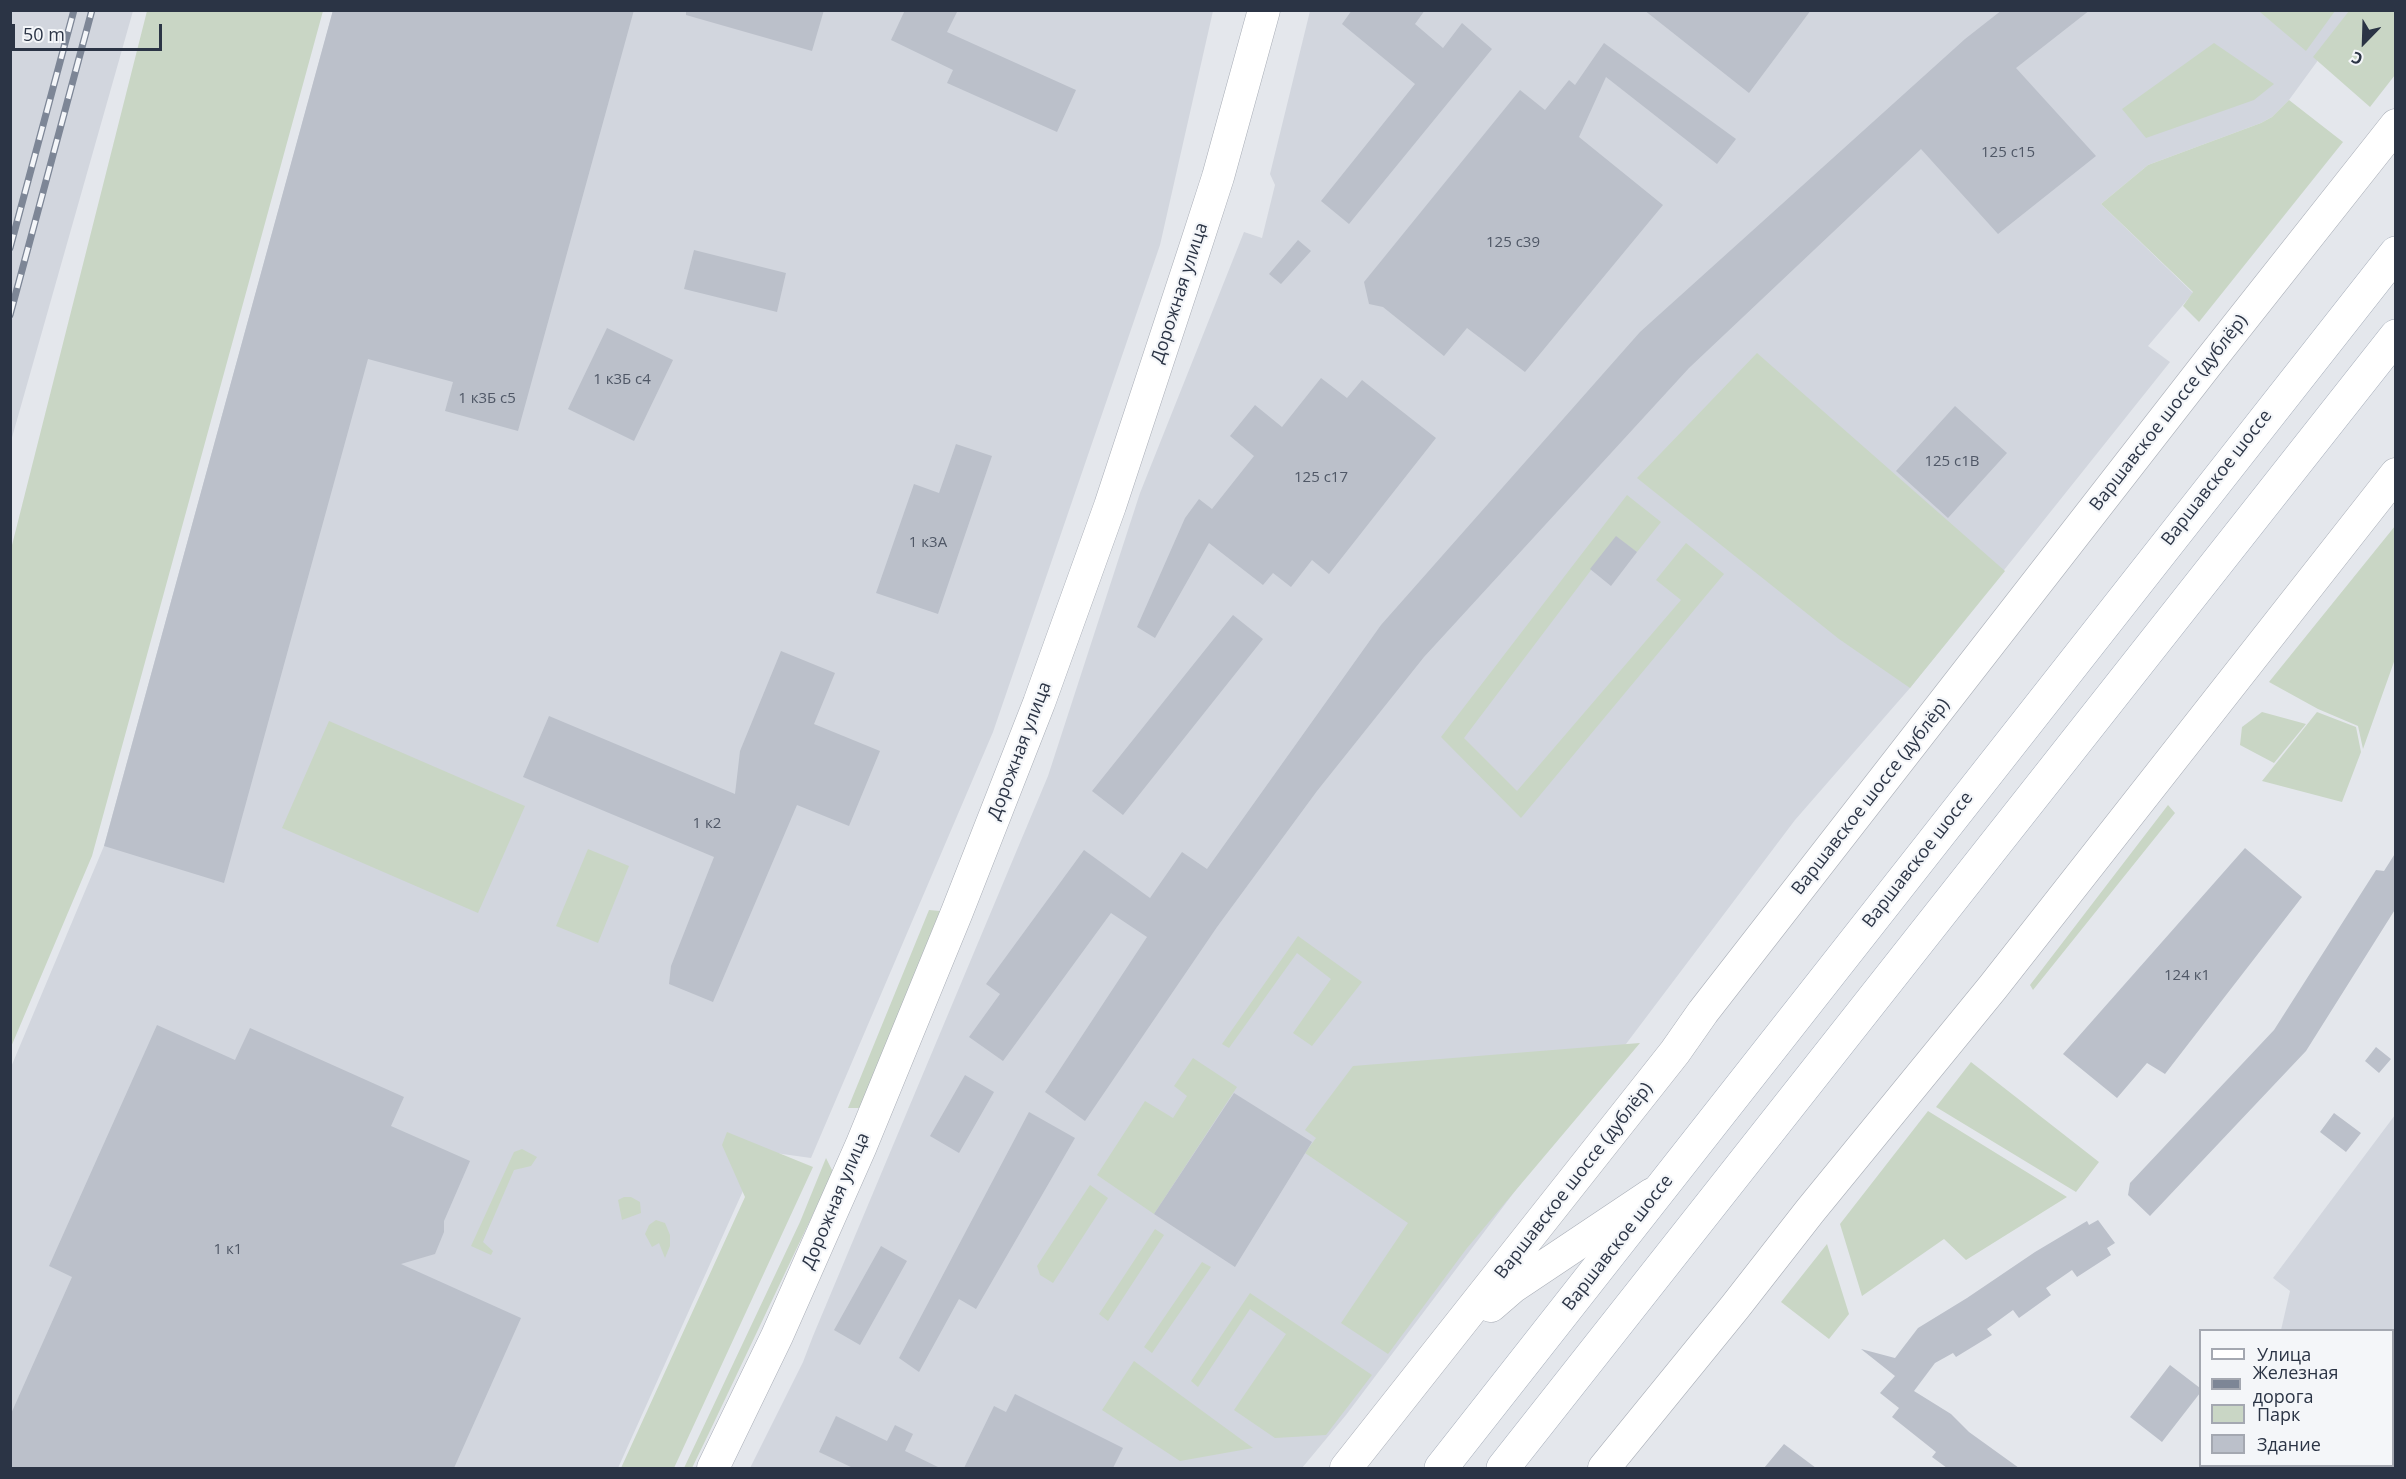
<!DOCTYPE html>
<meta charset="utf-8">
<style>
body{margin:0}
#map{position:relative;width:2406px;height:1479px;overflow:hidden;background:#e4e7ec;font-family:"Open Sans",sans-serif}
canvas{display:block}
.frame{position:absolute;inset:0;border:12px solid #2b3445;pointer-events:none}
.legend{position:absolute;left:2199px;top:1329px;width:195px;height:138px;box-sizing:border-box;background:#f4f6f9;border:2px solid #a4a8b1;margin:0;padding:8px 10px;list-style:none;font-size:18px;color:#2b3445}
.legend li{display:flex;align-items:center;gap:12px;height:30px}
.legend b{width:30px;border:2px solid #a4a8b1}
.north{position:absolute;left:2334px;top:12px;width:60px;height:60px;-webkit-text-stroke:4px #f4f6f9;paint-order:stroke;rotate:203deg;font-size:16px;font-weight:700;line-height:24px;text-align:center;color:#2b3445}
.north::after{content:'';display:block;margin:auto;width:21px;height:27px;background:#2b3445;clip-path:polygon(50% 0,100% 100%,50% 72%,0 100%)}
.scale{position:absolute;left:12px;top:24px;width:150px;height:27px;box-sizing:border-box;border:3px solid #2b3445;border-top:0;padding-left:8px;font-size:18px;line-height:21px;white-space:nowrap;color:#2b3445;-webkit-text-stroke:4px #f4f6f9;paint-order:stroke}
</style>
<div id="map">
<canvas width="2406" height="1479"></canvas>
<div class="frame"></div>
<ul class="legend">
<li><b style="height:8px;background:#fff"></b>Улица</li>
<li><b style="height:8px;background:#7d8696"></b>Железная дорога</li>
<li><b style="height:16px;background:#c9d6c5"></b>Парк</li>
<li><b style="height:16px;background:#bbc0ca"></b>Здание</li>
</ul>
<div class="north">С</div>
<div class="scale">50 m</div>
</div>
<script>
const c = document.querySelector('canvas').getContext('2d');
c.lineJoin = 'round';
function paint(path, color) {
  c.fillStyle = color;
  c.fill(path, 'evenodd');
}
function toPath(rows) {
  const path = new Path2D();
  for (const r of rows) {
    path.moveTo(r[0], r[1]);
    for (let i = 2; i < r.length; i += 2) path.lineTo(r[i], r[i + 1]);
  }
  return path;
}
function trace(path, color, width, dash) {
  c.strokeStyle = color;
  c.lineWidth = width;
  c.lineCap = dash ? 'butt' : 'round';
  c.setLineDash(dash || []);
  c.stroke(path);
}
function write(font, color, halo, rows, align = 'center') {
  c.font = font + ' "Open Sans",sans-serif';
  c.lineWidth = 4.5;
  c.setLineDash([]);
  c.textBaseline = 'middle';
  c.strokeStyle = halo;
  c.fillStyle = color;
  for (const [text, x, y, turn = 0] of rows) {
    c.save();
    c.translate(x, y);
    c.rotate((+turn || 0) * Math.PI / 180);
    c.textAlign = isNaN(turn) ? turn : align;
    if (halo) c.strokeText(text, 0, 0);
    c.fillText(text, 0, 0);
    c.restore();
  }
}
const built = toPath([
 [10,11,133,11,11,441,10,441],
 [333,11,1213,11,1160,245,993,732,811,1158,761,1151,618,1468,11,1468,11,1067,104,846],
 [1310,11,2354,11,2289,100,2272,117,2261,123,2148,165,2101,204,2193,293,2148,346,2170,362,1910,688,1795,820,1346,1415,1302,1468,750,1468,803,1362,813,1336,1048,776,1140,493,1244,232,1262,238,1275,185,1270,174],
 [2395,1115,2395,1468,2365,1468,2362,1466,2392,1466,2392,1330,2281,1330,2290,1291,2273,1278]
]);
const green = toPath([
 [147,11,323,11,92,856,11,1047,11,549],
 [2262,11,2262,10,2335,11,2306,51,2260,12],
 [2349,11,2395,11,2395,75,2370,107,2313,57],
 [2214,43,2274,84,2254,100,2146,138,2122,109],
 [2289,100,2343,142,2199,322,2183,306,2193,292,2101,204,2148,165,2261,123,2272,117],
 [1757,353,2005,571,1910,688,1839,639,1637,478],
 [1627,495,1661,522,1637,552,1616,537,1464,738,1517,791,1681,600,1656,580,1686,543,1724,574,1521,818,1441,737],
 [2395,526,2395,659,2363,749,2358,726,2318,709,2269,682],
 [2262,712,2306,724,2274,763,2240,745,2242,727],
 [2317,712,2356,727,2361,752,2342,802,2262,781],
 [329,721,525,806,478,913,282,828],
 [2168,805,2175,813,2033,990,2030,985],
 [588,849,629,866,598,943,556,926],
 [929,910,940,911,860,1108,848,1108],
 [1298,936,1362,982,1312,1046,1293,1033,1331,979,1297,953,1229,1048,1222,1044],
 [1640,1043,1467,1248,1388,1354,1341,1323,1408,1223,1305,1153,1316,1138,1305,1130,1353,1066],
 [1193,1058,1237,1087,1154,1214,1097,1175,1145,1101,1173,1118,1187,1096,1174,1086],
 [1971,1062,2099,1162,2076,1192,1936,1107],
 [1928,1111,2067,1197,1966,1260,1944,1239,1862,1296,1840,1224],
 [727,1132,813,1167,674,1468,621,1468,745,1197,722,1145],
 [522,1149,537,1157,531,1166,514,1170,483,1242,493,1251,491,1255,471,1246,514,1152],
 [826,1158,833,1172,708,1435,692,1468,684,1468,800,1222],
 [1090,1185,1108,1198,1053,1283,1040,1275,1037,1266],
 [624,1197,631,1197,640,1202,641,1213,622,1220,618,1200],
 [656,1220,665,1223,670,1235,670,1246,665,1258,659,1243,652,1247,645,1234,649,1225],
 [1155,1229,1164,1235,1108,1321,1099,1314],
 [1827,1244,1849,1314,1829,1339,1781,1302],
 [1202,1262,1211,1267,1152,1353,1144,1347],
 [1250,1293,1372,1375,1326,1435,1275,1438,1234,1410,1286,1334,1250,1309,1198,1387,1191,1381],
 [1134,1361,1253,1448,1180,1461,1102,1410]
]);
const building = toPath([
 [333,10,634,10,518,431,445,411,453,382,368,359,224,883,104,846],
 [686,10,824,10,812,51,686,15],
 [905,10,958,10,947,32,1076,90,1057,132,947,83,953,70,891,40],
 [1352,10,1425,10,1415,24,1443,48,1462,23,1492,49,1349,224,1321,201,1415,84,1342,24],
 [1644,10,1811,10,1749,93],
 [2002,10,2090,10,2016,68,2096,156,1998,234,1921,149,1689,368,1424,657,1317,791,1217,927,1085,1121,1045,1092,1147,937,1111,913,1003,1061,969,1037,1000,994,986,984,1084,850,1150,898,1182,852,1207,869,1381,625,1640,332,1965,39],
 [1604,43,1736,139,1717,164,1606,77,1579,137,1663,205,1525,372,1467,328,1444,356,1383,307,1369,304,1364,282,1520,90,1545,110,1569,80,1575,85],
 [1298,240,1311,251,1281,284,1269,274],
 [694,250,786,273,777,312,684,289],
 [607,328,673,360,634,441,568,409],
 [1321,378,1347,398,1362,380,1436,438,1329,574,1312,560,1291,587,1273,573,1263,585,1209,543,1155,638,1137,627,1185,518,1199,499,1212,509,1254,456,1230,436,1255,405,1282,427],
 [1955,406,2007,453,1948,518,1896,471],
 [956,444,992,456,938,614,876,593,914,484,939,493],
 [1616,536,1637,552,1611,586,1590,569],
 [1233,615,1263,639,1123,815,1092,791],
 [781,651,835,673,814,724,880,751,849,826,797,805,713,1002,669,984,671,966,714,857,523,777,549,716,735,794,740,751],
 [2245,848,2302,897,2165,1074,2147,1063,2117,1098,2063,1054],
 [2396,852,2396,908,2306,1051,2150,1216,2128,1195,2130,1183,2274,1030,2376,870,2384,871],
 [157,1025,235,1060,250,1028,404,1097,391,1126,470,1161,444,1221,444,1232,435,1254,401,1264,521,1318,454,1468,10,1468,10,1416,72,1277,49,1266],
 [2376,1047,2391,1059,2379,1073,2365,1061],
 [965,1075,994,1092,959,1153,930,1136],
 [1234,1093,1312,1142,1235,1267,1154,1214],
 [1029,1112,1075,1138,976,1309,959,1299,919,1372,899,1358],
 [2334,1113,2361,1133,2346,1152,2320,1132],
 [2098,1220,2115,1243,2107,1248,2111,1255,2077,1277,2072,1270,2046,1288,2051,1295,2019,1318,2013,1310,1987,1329,1992,1335,1956,1357,1953,1353,1935,1363,1914,1391,1951,1414,1969,1432,2019,1468,1947,1468,1932,1457,1936,1452,1892,1417,1899,1408,1880,1393,1895,1376,1861,1349,1895,1358,1918,1328,1967,1298,2035,1252,2087,1221,2089,1225],
 [881,1246,907,1261,860,1345,834,1330],
 [2170,1365,2200,1388,2200,1393,2162,1442,2130,1417],
 [1015,1394,1123,1448,1113,1468,964,1468,994,1406,1006,1412],
 [836,1416,887,1441,895,1425,913,1434,905,1451,940,1468,853,1468,819,1452],
 [1784,1444,1816,1468,1764,1468]
]);
const secondary = toPath([
 [1491,1306,1513,1287,1652,1194],
 [713,1468,777,1336,861,1146,957,912,1039,703,1110,506,1196,245,1218,177,1264,10],
 [1346,1468,1675,1052,1703,1012,2207,364,2396,125],
 [1604,1468,1735,1307,1810,1211,1993,987,2396,474]
]);
const primary = toPath([
 [1441,1468,2396,253],
 [1503,1468,2396,336]
]);
const rail = toPath([
 [10,248,74,10],
 [10,315,92,10]
]);
const numberNames = [
 ["125 с15",2008,153],
 ["125 с39",1513,243],
 ["1 к3Б с4",622,380],
 ["1 к3Б с5",487,399],
 ["125 с1В",1952,462],
 ["125 с17",1321,478],
 ["1 к3А",928,543],
 ["1 к2",707,824],
 ["124 к1",2187,976],
 ["1 к1",228,1250]
];
const streetNames = [
 ["Дорожная улица",1180,293,-72],
 ["Варшавское шоссе (дублёр)",2169,413,-52],
 ["Варшавское шоссе",2217,478,-52],
 ["Дорожная улица",1020,751,-69],
 ["Варшавское шоссе (дублёр)",1871,797,-52],
 ["Варшавское шоссе",1918,860,-52],
 ["Варшавское шоссе (дублёр)",1574,1181,-52],
 ["Дорожная улица",836,1201,-67],
 ["Варшавское шоссе",1618,1243,-52]
];
paint(built, '#d2d6de');
paint(green, '#c9d6c5');
paint(building, '#bbc0ca');
trace(secondary, '#a9aeb7', 33);
trace(primary, '#a3abb8', 34);
trace(secondary, '#fff', 32);
trace(primary, '#fff', 33);
trace(rail, '#7d8696', 7);
trace(rail, '#f4f6f9', 4.5, [14]);
write('15px', '#4f5766', null, numberNames);
write('18px', '#2b3445', '#f4f6f9', streetNames);
</script>
